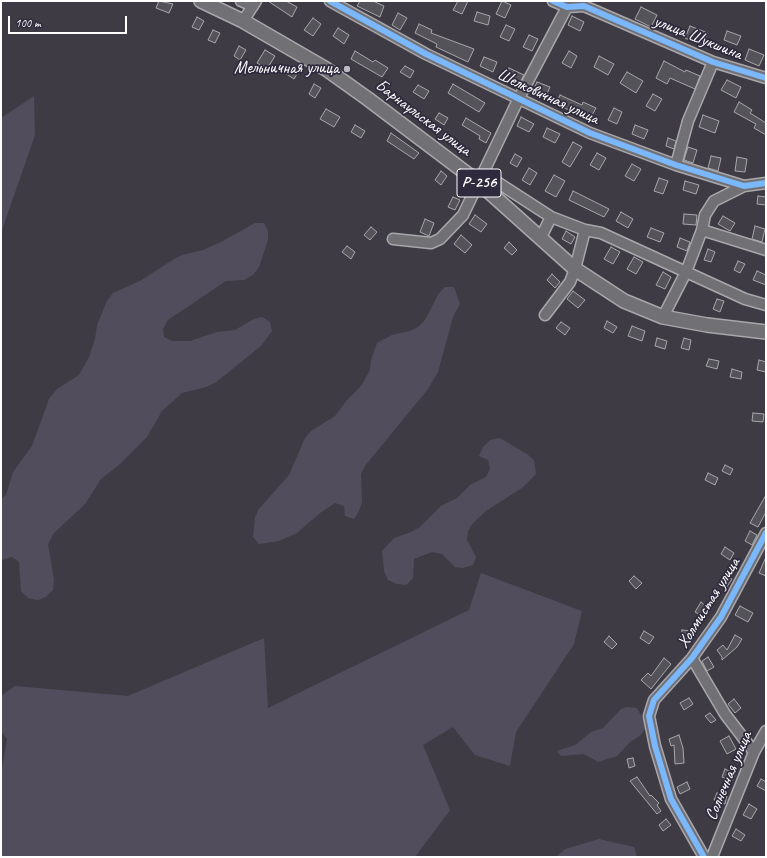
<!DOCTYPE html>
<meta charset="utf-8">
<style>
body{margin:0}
#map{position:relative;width:767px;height:858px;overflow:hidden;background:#3e3b45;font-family:Caveat,sans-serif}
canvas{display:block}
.frame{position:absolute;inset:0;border:2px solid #fff;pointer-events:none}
.scale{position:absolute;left:8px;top:16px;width:119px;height:18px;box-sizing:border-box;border:2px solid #fff;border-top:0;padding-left:5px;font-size:12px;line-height:14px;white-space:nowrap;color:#fff;-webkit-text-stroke:3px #2f2a3d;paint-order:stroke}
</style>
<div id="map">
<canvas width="767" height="858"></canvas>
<div class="frame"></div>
<div class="scale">100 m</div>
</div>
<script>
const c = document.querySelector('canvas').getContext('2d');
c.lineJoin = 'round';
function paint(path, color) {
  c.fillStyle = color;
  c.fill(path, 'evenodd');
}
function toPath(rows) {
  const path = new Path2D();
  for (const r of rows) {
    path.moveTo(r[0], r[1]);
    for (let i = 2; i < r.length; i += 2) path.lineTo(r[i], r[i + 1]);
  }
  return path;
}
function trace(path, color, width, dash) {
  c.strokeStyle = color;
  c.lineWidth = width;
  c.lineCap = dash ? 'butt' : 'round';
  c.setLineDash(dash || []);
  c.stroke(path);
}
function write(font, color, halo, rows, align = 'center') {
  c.font = font + ' Caveat,sans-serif';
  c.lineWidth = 3.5;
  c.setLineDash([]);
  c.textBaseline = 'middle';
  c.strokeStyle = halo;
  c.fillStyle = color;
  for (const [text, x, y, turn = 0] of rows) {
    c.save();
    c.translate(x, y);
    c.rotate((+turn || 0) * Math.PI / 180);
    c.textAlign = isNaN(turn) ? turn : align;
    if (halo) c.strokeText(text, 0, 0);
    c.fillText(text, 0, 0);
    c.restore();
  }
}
const green = toPath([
 [34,96,35,135,1,233,1,118],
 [255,223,264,223,268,231,268,240,259,267,253,275,244,280,226,281,168,320,163,329,164,337,172,341,190,341,217,332,235,330,254,319,262,317,270,322,272,331,261,346,215,383,206,387,182,393,162,411,147,437,119,465,101,479,85,504,54,533,48,544,54,580,53,590,46,597,38,600,28,598,21,591,19,562,12,557,1,560,1,499,6,495,13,472,32,446,49,399,57,389,79,375,89,357,95,339,97,325,107,301,113,293,140,281,174,259,182,255,203,250,221,242],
 [445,287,454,287,460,304,453,317,438,372,428,389,365,466,361,474,362,502,359,511,354,519,345,516,344,506,335,503,320,513,297,533,279,541,259,544,253,537,255,518,258,510,289,475,305,438,311,431,335,416,347,400,361,386,370,370,371,360,377,343,392,335,410,331,418,327,425,320,439,293],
 [500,438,527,454,534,460,536,474,522,488,486,511,473,523,468,531,467,540,476,557,473,565,463,568,455,567,442,554,432,552,414,559,413,578,406,585,397,584,388,580,384,571,382,551,394,538,411,532,420,527,441,506,457,498,470,485,486,477,490,469,488,460,479,456,483,447,490,440],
 [481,573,582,611,574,644,516,732,510,766,475,755,453,727,423,745,450,810,415,857,1,857,1,775,7,739,1,731,1,696,15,686,128,696,264,638,268,708,469,610],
 [627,707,637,708,639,712,646,724,645,729,641,735,630,742,617,756,598,762,584,754,561,756,557,751,575,745,591,732,603,728,621,709],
 [599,839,634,847,637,857,556,857,565,849]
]);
const building = toPath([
 [159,1,173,4,169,13,156,8,159,1],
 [268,1,286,1,297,7,292,17,268,1],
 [360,1,373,1,384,6,380,17,357,6,360,1],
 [458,1,468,1,462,14,453,10,458,1],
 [502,1,511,5,505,18,496,14,502,1],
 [641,7,657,15,651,27,635,19,641,7],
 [477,12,490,16,488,25,474,21,477,12],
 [398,13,407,18,400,30,392,25,398,13],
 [572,16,584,22,580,31,568,25,572,16],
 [197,17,204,21,199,30,192,27,197,17],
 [313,18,321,24,313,36,304,30,313,18],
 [419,24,432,30,431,33,474,49,468,62,436,47,437,44,415,33,419,24],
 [506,25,515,29,509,41,500,37,506,25],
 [690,26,708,33,703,46,685,38,690,26],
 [338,28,349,35,344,44,333,36,338,28],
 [213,30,220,33,215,43,208,40,213,30],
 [727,31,741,36,737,45,724,40,727,31],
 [529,35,538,39,532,51,523,47,529,35],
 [239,46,246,50,240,60,234,56,239,46],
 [749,49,764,55,759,66,745,60,749,49],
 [265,50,275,56,267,69,257,63,265,50],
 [355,51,373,62,375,60,388,68,382,77,351,59,355,51],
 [569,51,577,56,571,68,562,63,569,51],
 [599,56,614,64,608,75,594,67,599,56],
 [484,57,497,62,493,72,480,66,484,57],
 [664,61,685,72,686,70,700,76,695,89,670,78,667,84,656,78,664,61],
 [405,66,414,71,410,78,400,72,405,66],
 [289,67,298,72,294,79,285,73,289,67],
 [509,68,524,75,518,86,504,79,509,68],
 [627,72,643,81,636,93,620,83,627,72],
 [727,80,741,87,736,98,721,90,727,80],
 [537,82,550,87,546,96,533,91,537,82],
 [314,84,321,88,315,98,309,94,314,84],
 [453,84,485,103,479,112,448,93,453,84],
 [418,85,429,91,424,99,413,92,418,85],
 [653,94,662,99,655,111,646,106,653,94],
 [560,95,582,105,583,102,596,108,591,117,570,107,569,110,556,104,560,95],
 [739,102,752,110,750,113,766,123,766,135,754,128,756,124,734,112,739,102],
 [614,108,622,112,617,124,608,120,614,108],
 [326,109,340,117,334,127,320,119,326,109],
 [439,113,448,118,444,125,435,119,439,113],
 [703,115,719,121,715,133,699,127,703,115],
 [521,117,534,124,529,132,517,126,521,117],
 [466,118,491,133,486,143,479,139,480,136,462,125,466,118],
 [355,125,365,131,361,138,351,132,355,125],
 [635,125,648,130,644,139,632,134,635,125],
 [547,128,560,134,555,143,543,137,547,128],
 [391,133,419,153,414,159,387,141,391,133],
 [668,138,676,141,674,149,666,146,668,138],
 [573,142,582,147,570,167,562,162,573,142],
 [688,147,697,150,693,163,684,160,688,147],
 [597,153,606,158,599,170,590,165,597,153],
 [515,154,522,158,517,167,510,163,515,154],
 [711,156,721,158,718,171,708,168,711,156],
 [737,157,747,159,745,172,735,171,737,157],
 [632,164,641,169,634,181,625,176,632,164],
 [529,168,537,173,530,185,522,180,529,168],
 [441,171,447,176,441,185,435,180,441,171],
 [554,175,565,181,556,197,545,191,554,175],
 [659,178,668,181,663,194,654,191,659,178],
 [685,181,699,185,696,194,683,190,685,181],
 [573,191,609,209,604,217,569,200,573,191],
 [758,196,766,197,766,205,757,204,758,196],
 [453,197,460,200,455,210,448,207,453,197],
 [621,212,633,219,628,228,616,221,621,212],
 [684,214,697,215,696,225,683,224,684,214],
 [475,215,487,224,481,232,469,224,475,215],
 [723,216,735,223,730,231,718,224,723,216],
 [425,219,434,223,429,236,420,232,425,219],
 [755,226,765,229,762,242,752,239,755,226],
 [371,227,377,232,370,240,364,235,371,227],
 [651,228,664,233,660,242,647,237,651,228],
 [566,231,575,237,571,244,562,239,566,231],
 [461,235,472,245,465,253,454,244,461,235],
 [680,238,690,242,687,251,677,247,680,238],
 [509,242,517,250,512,255,504,248,509,242],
 [347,246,355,252,351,259,342,252,347,246],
 [611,247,620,252,613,264,604,259,611,247],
 [708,249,715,252,711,262,704,260,708,249],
 [634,257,643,262,636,274,627,269,634,257],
 [738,261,745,264,740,273,734,270,738,261],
 [757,271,766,275,766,285,753,280,757,271],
 [663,272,671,277,665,289,656,285,663,272],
 [552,274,560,282,555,288,547,280,552,274],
 [573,291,585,300,578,308,567,299,573,291],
 [717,299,724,301,720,312,713,309,717,299],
 [607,321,617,327,613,333,604,328,607,321],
 [561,322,570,328,565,335,556,328,561,322],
 [632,326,645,331,642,341,628,336,632,326],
 [657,338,667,341,665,349,655,346,657,338],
 [684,338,691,340,689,350,681,348,684,338],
 [709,359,719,361,717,369,706,366,709,359],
 [759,360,766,362,766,372,757,370,759,360],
 [732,369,742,372,741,379,730,377,732,369],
 [753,413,764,414,763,422,752,421,753,413],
 [725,465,733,469,730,475,722,471,725,465],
 [708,473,718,478,715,485,705,480,708,473],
 [766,495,766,512,758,527,750,523,766,495],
 [750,531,757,535,752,545,745,541,750,531],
 [725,547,734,553,730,560,721,554,725,547],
 [766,557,766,576,759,573,766,557],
 [725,575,732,579,726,588,720,584,725,575],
 [634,576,642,583,636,589,629,581,634,576],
 [701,602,707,607,702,616,695,612,701,602],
 [740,606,753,613,748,622,735,615,740,606],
 [682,630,691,631,692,639,681,638,682,630],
 [644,631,654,637,649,644,640,638,644,631],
 [735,635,742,639,737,647,722,660,722,657,717,650,723,645,727,650,735,635],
 [609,636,617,644,612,649,604,642,609,636],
 [708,657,714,667,707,671,702,661,708,657],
 [664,658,671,664,651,689,641,680,648,673,651,676,664,658],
 [689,698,693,704,684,710,680,703,689,698],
 [734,699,741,708,735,713,728,704,734,699],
 [710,713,716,720,711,723,705,716,710,713],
 [679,735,683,748,684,763,675,764,674,745,671,746,669,739,679,735],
 [729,736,736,749,727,754,720,741,729,736],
 [633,758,635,766,629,768,627,759,633,758],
 [725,769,735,774,732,781,722,777,725,769],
 [637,777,650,796,651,795,659,803,657,805,661,811,657,814,630,781,637,777],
 [761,779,766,782,766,791,757,786,761,779],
 [687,782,690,789,680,794,677,787,687,782],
 [717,793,727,796,725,804,714,800,717,793],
 [749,804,757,809,751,819,743,815,749,804],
 [666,819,671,825,663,831,659,825,666,819],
 [736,829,745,835,741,841,732,836,736,829]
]);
const minor = toPath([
 [241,1,253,6],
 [330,1,426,54,590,133,676,165,744,186,766,183],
 [553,1,567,7,584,6,713,62,766,78],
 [243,21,256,1],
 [676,165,688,121,713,62],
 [483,173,551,217],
 [702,230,766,250],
 [393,239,431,243,440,239,463,215,518,100,567,7],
 [540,239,551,217,585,230,601,233,745,299,766,305],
 [545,315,570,282,575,269,585,230],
 [663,317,686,272,702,230,705,215,714,201,744,186],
 [692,658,725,714,754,752],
 [704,857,671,799,655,746,649,716,654,700,692,658,721,617,766,533],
 [712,857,754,752,766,731]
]);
const major = toPath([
 [201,1,243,21,326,69,368,99,478,182,575,269,624,301,663,317,707,325,766,332]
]);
const cycleway = toPath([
 [330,1,426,54,590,133,676,165,744,186,766,183],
 [553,1,567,7,584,6,713,62,766,78],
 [704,857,671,799,655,746,649,716,654,700,692,658,721,617,766,533]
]);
const markers = [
 [347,69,4,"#bbbabe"]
];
const shields = [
 [479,183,44]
];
const shieldNames = [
 ["Р-256",479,183]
];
const streetNames = [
 ["улица Шукшина",698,38,22],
 ["Шелковичная улица",548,97,25],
 ["Барнаульская улица",423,118,37],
 ["Холмистая улица",709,603,-58],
 ["Солнечная улица",729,776,-67]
];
const poiNames = [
 ["Мельничная улица",339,69]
];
paint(green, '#524d5c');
paint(building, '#55535a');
trace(building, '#a8a7ab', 1);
trace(minor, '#a8a7ab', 13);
trace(major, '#a8a7ab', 16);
trace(minor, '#717074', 10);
trace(major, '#717074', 13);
trace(cycleway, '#7ab7fb', 6);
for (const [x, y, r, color] of markers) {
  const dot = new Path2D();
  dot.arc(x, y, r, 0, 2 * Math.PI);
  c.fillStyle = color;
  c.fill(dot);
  trace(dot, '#2f2a3d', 1.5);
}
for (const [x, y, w] of shields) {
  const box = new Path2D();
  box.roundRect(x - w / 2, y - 14, w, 28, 3);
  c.fillStyle = '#2f2a3d';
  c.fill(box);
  trace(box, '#fff', 1);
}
write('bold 16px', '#fff', null, shieldNames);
write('17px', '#fff', '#2f2a3d', streetNames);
write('17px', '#fff', '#2f2a3d', poiNames, 'right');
</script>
